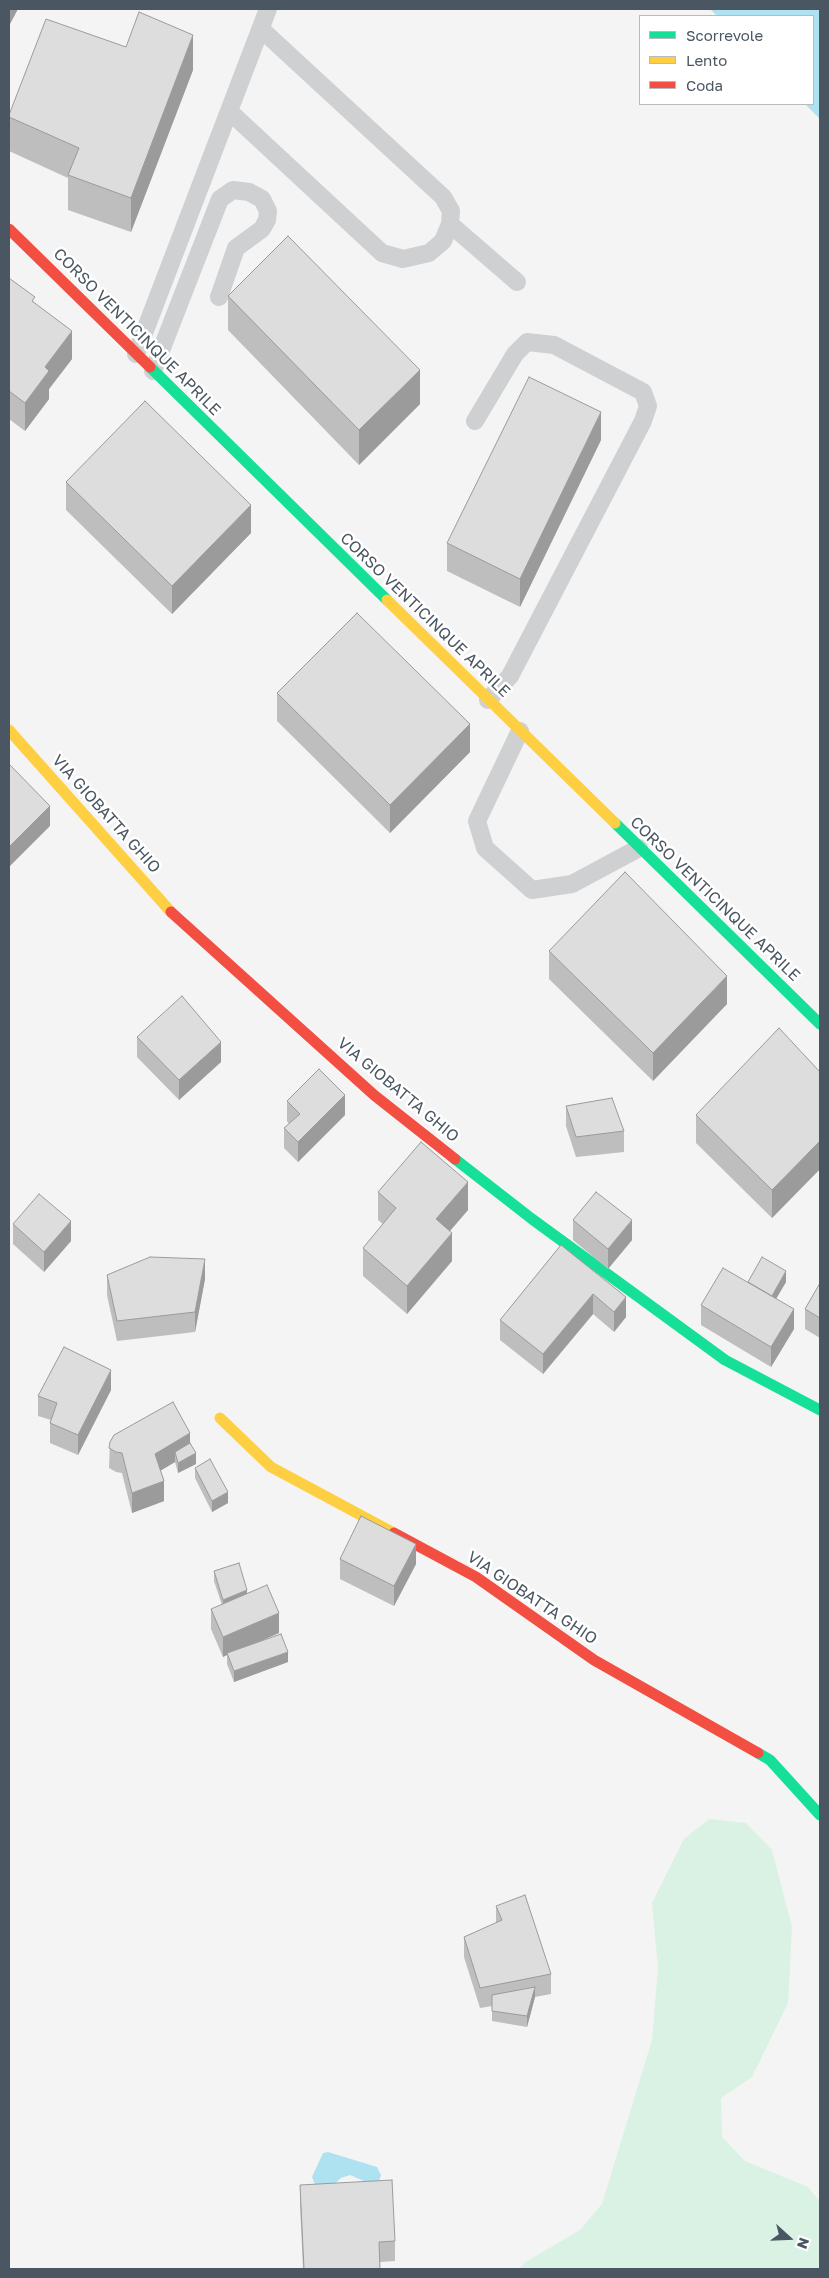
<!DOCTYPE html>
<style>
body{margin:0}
#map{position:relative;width:829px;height:2278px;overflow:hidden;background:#f4f4f4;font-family:"Golos Text",sans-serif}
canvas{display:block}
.frame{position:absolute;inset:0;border:10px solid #4a5661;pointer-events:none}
.legend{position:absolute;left:639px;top:15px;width:175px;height:90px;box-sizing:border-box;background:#fff;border:1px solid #b7bbc0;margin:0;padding:6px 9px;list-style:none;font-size:15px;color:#4a5661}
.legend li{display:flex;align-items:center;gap:10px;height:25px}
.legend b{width:25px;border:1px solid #b7bbc0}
.north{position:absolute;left:764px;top:2213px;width:50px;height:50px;-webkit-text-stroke:4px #fff;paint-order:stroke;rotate:110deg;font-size:14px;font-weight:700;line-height:20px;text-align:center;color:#4a5661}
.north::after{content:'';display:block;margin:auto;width:18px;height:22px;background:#4a5661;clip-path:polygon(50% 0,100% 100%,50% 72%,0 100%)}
</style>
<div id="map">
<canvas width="829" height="2278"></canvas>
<div class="frame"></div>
<ul class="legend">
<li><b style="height:6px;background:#16e098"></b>Scorrevole</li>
<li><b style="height:6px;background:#ffcf43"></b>Lento</li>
<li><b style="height:6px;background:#f24e42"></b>Coda</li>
</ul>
<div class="north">N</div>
</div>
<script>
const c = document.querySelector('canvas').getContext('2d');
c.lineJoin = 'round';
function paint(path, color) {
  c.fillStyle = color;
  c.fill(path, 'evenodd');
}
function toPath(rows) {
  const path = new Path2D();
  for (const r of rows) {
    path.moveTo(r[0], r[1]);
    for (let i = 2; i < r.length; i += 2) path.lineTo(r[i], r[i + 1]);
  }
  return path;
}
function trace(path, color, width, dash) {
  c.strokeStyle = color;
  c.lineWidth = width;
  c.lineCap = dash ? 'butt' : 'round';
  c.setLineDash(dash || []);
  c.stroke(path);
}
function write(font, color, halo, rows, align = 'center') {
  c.font = font + ' "Golos Text",sans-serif';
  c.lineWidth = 5;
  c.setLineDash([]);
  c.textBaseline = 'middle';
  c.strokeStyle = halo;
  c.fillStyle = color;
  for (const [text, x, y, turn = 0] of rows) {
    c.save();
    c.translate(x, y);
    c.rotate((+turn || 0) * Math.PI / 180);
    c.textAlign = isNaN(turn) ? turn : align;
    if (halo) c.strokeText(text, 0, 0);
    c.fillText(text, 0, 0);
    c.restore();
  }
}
const green = toPath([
 [709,1819,746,1823,772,1850,792,1927,788,2003,752,2077,721,2098,722,2137,745,2161,808,2187,820,2202,820,2269,519,2269,524,2263,580,2230,602,2204,652,2040,658,1968,652,1903,684,1839]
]);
const water = toPath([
 [710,9,820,9,820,119,805,104,813,104,813,16,717,16],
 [328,2152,377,2167,381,2175,379,2181,373,2185,350,2175,341,2178,327,2191,316,2187,312,2177,323,2153]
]);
const lane = toPath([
 [229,111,382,253,403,259,429,253,443,241,450,224,451,211,443,197,261,29],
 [450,224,517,282],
 [136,354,268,9],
 [153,371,220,199,233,190,249,192,262,199,268,211,267,220,262,229,236,248,219,297],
 [475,421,515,354,527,342,554,345,643,392,648,406,643,421,510,676,488,700],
 [520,731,477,821,485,848,532,890,572,884,639,848]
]);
const fast = toPath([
 [150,367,387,600],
 [615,823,820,1024],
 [455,1159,532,1219,725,1360,820,1410],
 [758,1753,770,1760,820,1815]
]);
const slow = toPath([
 [387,600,615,823],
 [9,730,171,912],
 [220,1418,271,1467,394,1533]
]);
const jam = toPath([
 [9,229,150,367],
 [171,912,374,1095,455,1159],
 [394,1533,476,1577,594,1660,758,1753]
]);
const wall = toPath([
 [126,47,193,70,131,232,68,210,68,178,9,151,9,115],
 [9,278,35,303,72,359,49,389,49,399,25,431,9,419],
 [228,296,420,404,359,465,228,330],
 [601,440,520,607,447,571,447,543],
 [66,482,251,533,172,614,66,510],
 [277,693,470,752,390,833,277,721],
 [549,951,727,1004,653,1081,549,979],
 [137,1037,221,1062,179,1100,137,1057],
 [820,1072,820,1169,772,1218,696,1143,696,1115],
 [287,1101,345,1115,298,1162,284,1148,284,1128,289,1124,287,1121],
 [566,1106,624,1131,624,1152,576,1157,566,1126],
 [378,1192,468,1210,450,1231,452,1261,407,1314,363,1276,363,1248,383,1224,378,1220],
 [573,1220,632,1240,608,1269,573,1240],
 [13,1224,71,1241,44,1272,13,1244],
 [561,1245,626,1317,614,1332,593,1314,543,1374,500,1340,500,1320],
 [107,1275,205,1279,195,1332,117,1341,107,1295],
 [748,1282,786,1282,776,1299,794,1329,771,1367,701,1325,701,1305],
 [820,1283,820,1338,805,1329,805,1309],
 [111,1390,78,1455,50,1443,50,1423,51,1420,38,1416,38,1396],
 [110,1442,190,1443,196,1464,178,1473,175,1462,161,1470,164,1501,132,1513,122,1473,116,1472,109,1468],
 [195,1468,228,1503,212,1512,195,1478],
 [340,1559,416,1564,394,1606,340,1579],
 [214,1571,247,1594,279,1633,254,1644,288,1662,234,1682,227,1664,227,1655,223,1657,211,1629,211,1609,222,1605,214,1581],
 [496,1906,551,1974,551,1994,535,1997,527,2027,492,2021,492,2006,480,2008,464,1957,464,1937,496,1923],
 [300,2185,395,2241,395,2261,380,2262,380,2269,303,2269,300,2205]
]);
const shadedWall = toPath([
 [9,9,18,9,9,26],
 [193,35,193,70,131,232,131,198],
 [72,331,72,359,49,389,49,399,25,431,25,403,45,367],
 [420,370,420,404,359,465,359,430],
 [601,412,601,440,520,607,520,579],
 [251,505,251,533,172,614,172,586],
 [470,724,470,752,390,833,390,805],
 [50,806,50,826,9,867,9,847],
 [727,976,727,1004,653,1081,653,1053],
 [221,1042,221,1062,179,1100,179,1080],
 [345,1095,345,1115,298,1162,298,1142],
 [820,1141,820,1169,772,1218,772,1190],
 [468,1182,468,1210,436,1247,436,1219],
 [632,1220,632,1240,608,1269,608,1249],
 [71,1221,71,1241,44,1272,44,1252],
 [452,1233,452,1261,407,1314,407,1286],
 [205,1259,205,1279,195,1332,195,1312],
 [786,1271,786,1282,767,1314,767,1303],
 [593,1294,593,1314,543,1374,543,1354],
 [626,1297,626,1317,614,1332,614,1312],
 [794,1309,794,1329,771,1367,771,1347],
 [111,1370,111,1390,78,1455,78,1435],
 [190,1433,190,1453,175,1452,175,1462,155,1474,155,1454],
 [196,1453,196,1464,178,1473,178,1463],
 [164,1481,164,1501,132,1513,132,1493],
 [228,1492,228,1503,212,1512,212,1501],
 [416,1544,416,1564,394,1606,394,1586],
 [247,1590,247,1600,223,1610,223,1600],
 [279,1613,279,1633,228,1655,227,1653,227,1655,223,1657,223,1637],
 [288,1652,288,1662,234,1682,234,1671],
 [535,1987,535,1997,527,2027,527,2016]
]);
const building = toPath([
 [139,12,193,35,131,198,68,175,79,148,9,117,9,115,46,19,126,47,139,12],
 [288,236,420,370,359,430,228,296,288,236],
 [9,278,35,297,32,301,72,331,45,367,49,371,25,403,9,391,9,278],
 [529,377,601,412,520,579,447,543,529,377],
 [145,401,251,505,172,586,66,482,145,401],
 [357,613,470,724,390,805,277,693,357,613],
 [9,764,50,806,9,847,9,764],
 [625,872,727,976,653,1053,549,951,625,872],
 [182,996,221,1042,179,1080,137,1037,182,996],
 [779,1028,820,1072,820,1141,772,1190,696,1115,779,1028],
 [319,1069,345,1095,298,1142,284,1128,300,1114,287,1101,319,1069],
 [612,1098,624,1131,576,1137,566,1106,612,1098],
 [421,1142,468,1182,436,1219,452,1233,407,1286,363,1248,396,1208,378,1192,421,1142],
 [596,1192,632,1220,608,1249,573,1220,596,1192],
 [39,1194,71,1221,44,1252,13,1224,39,1194],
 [561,1245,626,1297,614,1312,593,1294,543,1354,500,1320,561,1245],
 [150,1257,205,1259,195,1312,117,1321,107,1275,150,1257],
 [762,1257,786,1271,772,1296,748,1282,762,1257],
 [723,1268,794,1309,771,1347,701,1305,723,1268],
 [820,1283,820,1318,805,1309,820,1283],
 [64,1347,111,1370,78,1435,50,1423,57,1403,38,1396,64,1347],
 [173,1402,190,1433,155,1454,164,1481,132,1493,122,1453,116,1452,109,1448,110,1442,114,1435,173,1402],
 [190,1443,196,1453,178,1463,175,1452,190,1443],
 [210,1459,228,1492,212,1501,195,1468,210,1459],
 [361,1516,416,1544,394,1586,340,1559,361,1516],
 [239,1563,247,1590,223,1600,214,1571,239,1563],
 [267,1585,279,1613,223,1637,211,1609,267,1585],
 [281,1634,288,1652,234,1671,227,1653,281,1634],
 [525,1895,551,1974,480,1988,464,1937,502,1920,496,1906,525,1895],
 [535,1987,527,2016,492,2011,492,1995,535,1987],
 [392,2180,395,2241,379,2242,380,2269,304,2269,300,2185,392,2180]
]);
const streetNames = [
 ["CORSO VENTICINQUE APRILE",137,332,45],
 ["CORSO VENTICINQUE APRILE",425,615,44],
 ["VIA GIOBATTA GHIO",106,814,48],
 ["CORSO VENTICINQUE APRILE",715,899,44],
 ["VIA GIOBATTA GHIO",398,1090,40],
 ["VIA GIOBATTA GHIO",532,1598,34]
];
paint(green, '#d9f2e3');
paint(water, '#aee2f0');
trace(lane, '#ced0d2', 18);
trace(fast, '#16e098', 11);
trace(slow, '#ffcf43', 11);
trace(jam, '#f24e42', 11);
paint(wall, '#bebebf');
paint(shadedWall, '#9b9b9b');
paint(building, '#ddddde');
trace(building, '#9b9b9b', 1);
write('16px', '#4a5661', '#fff', streetNames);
</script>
